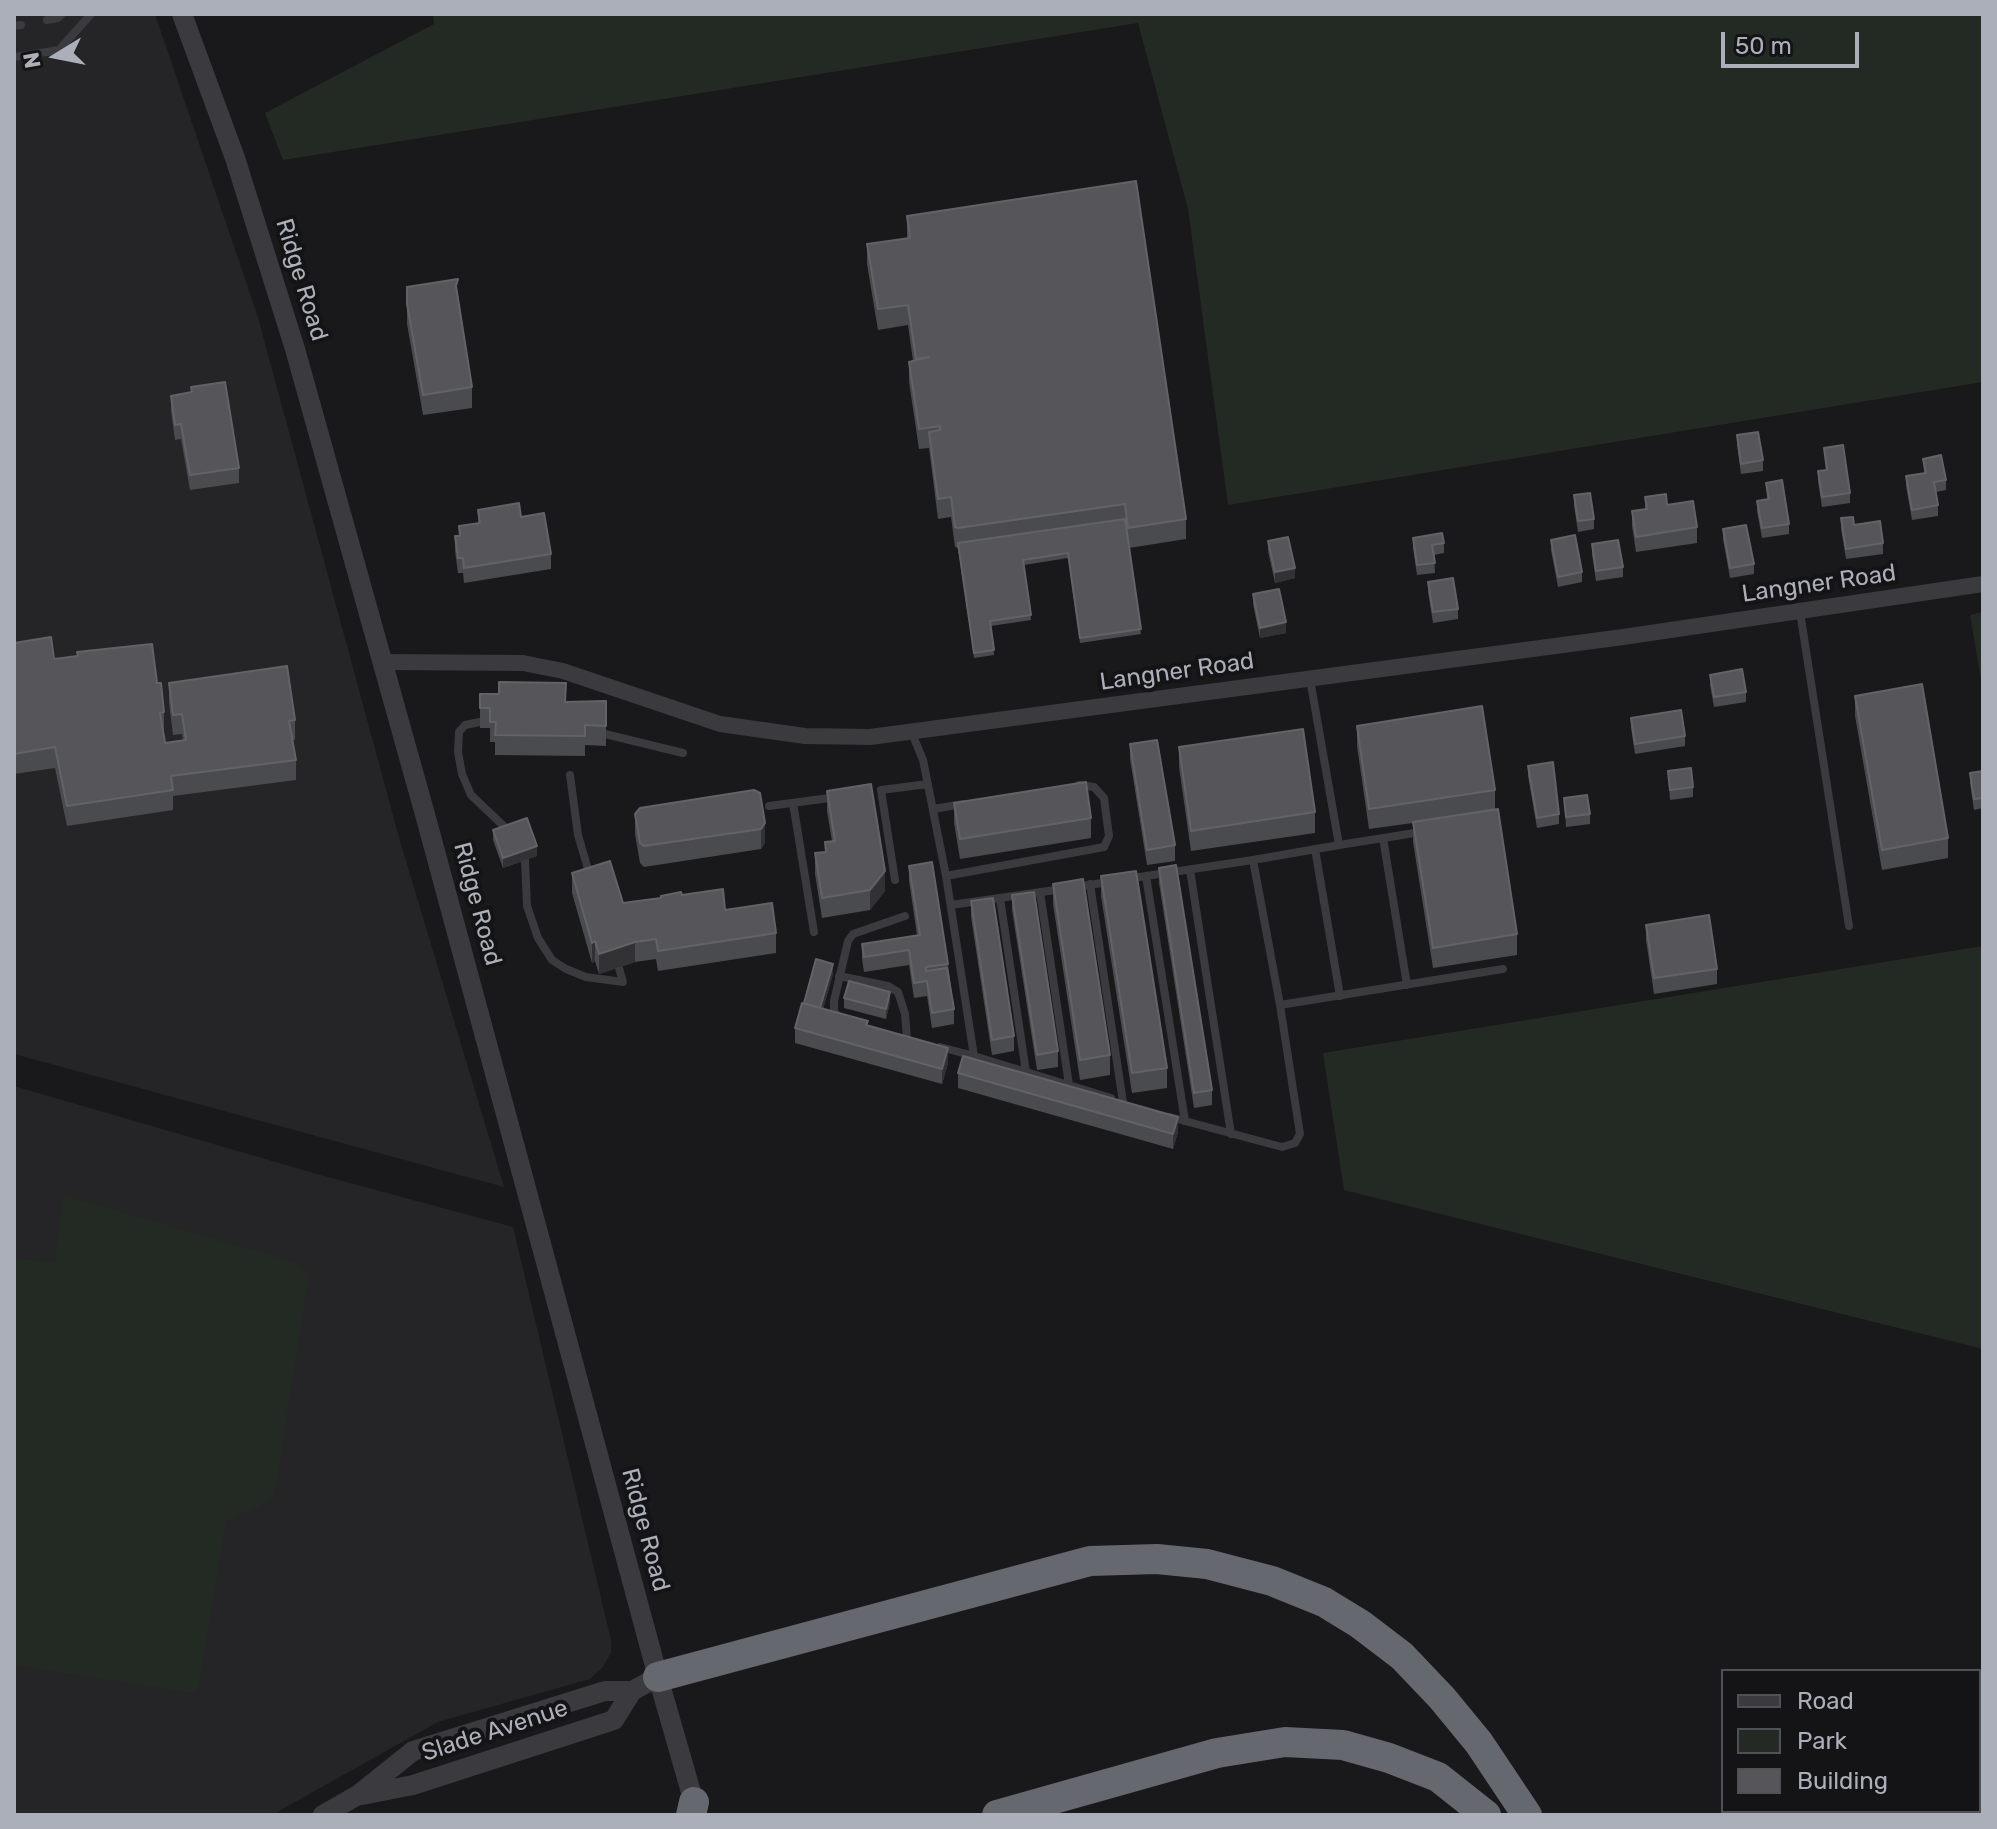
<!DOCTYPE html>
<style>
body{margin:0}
#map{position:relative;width:1997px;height:1829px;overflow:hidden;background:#19181a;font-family:Rubik,sans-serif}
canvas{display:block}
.frame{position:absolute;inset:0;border:16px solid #abafb9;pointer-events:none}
.legend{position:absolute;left:1721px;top:1669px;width:260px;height:144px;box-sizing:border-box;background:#141315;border:2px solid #505157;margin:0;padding:10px 14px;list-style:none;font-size:24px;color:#abafb9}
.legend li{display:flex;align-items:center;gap:16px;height:40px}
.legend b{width:40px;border:2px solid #505157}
.north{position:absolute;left:16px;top:16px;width:80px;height:80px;-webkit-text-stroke:6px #141315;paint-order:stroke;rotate:260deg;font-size:22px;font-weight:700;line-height:32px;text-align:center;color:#abafb9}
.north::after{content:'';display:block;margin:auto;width:28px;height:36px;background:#abafb9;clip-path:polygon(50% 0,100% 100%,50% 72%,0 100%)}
.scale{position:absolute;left:1721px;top:32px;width:138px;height:36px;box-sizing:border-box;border:4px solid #abafb9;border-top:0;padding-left:10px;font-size:24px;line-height:28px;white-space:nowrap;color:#abafb9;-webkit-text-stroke:6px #141315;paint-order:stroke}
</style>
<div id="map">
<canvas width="1997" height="1829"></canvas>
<div class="frame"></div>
<ul class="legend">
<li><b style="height:10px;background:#3a3a3f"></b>Road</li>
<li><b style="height:22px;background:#232a24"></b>Park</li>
<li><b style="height:22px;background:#55555a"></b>Building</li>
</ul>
<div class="north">N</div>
<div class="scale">50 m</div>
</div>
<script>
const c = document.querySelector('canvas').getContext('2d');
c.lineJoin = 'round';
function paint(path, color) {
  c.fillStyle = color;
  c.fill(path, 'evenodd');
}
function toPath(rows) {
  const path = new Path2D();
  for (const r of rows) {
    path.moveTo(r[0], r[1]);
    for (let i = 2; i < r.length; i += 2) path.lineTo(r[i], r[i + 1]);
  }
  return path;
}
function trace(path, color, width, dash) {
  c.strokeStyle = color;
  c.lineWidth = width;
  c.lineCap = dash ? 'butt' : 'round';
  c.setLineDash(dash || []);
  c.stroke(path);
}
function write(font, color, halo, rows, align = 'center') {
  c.font = font + ' Rubik,sans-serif';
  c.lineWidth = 8;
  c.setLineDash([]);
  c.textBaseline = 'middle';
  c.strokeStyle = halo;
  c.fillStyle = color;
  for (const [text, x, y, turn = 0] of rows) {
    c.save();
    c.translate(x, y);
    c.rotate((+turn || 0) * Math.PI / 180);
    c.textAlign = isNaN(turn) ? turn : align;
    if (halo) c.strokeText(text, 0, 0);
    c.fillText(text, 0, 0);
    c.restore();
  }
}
const built = toPath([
 [14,14,155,14,257,314,400,841,504,1187,14,1054],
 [14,1086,317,1174,513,1227,611,1640,611,1653,603,1667,590,1679,438,1722,272,1815,14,1815]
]);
const green = toPath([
 [433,14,1983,14,1983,382,1228,505,1188,209,1138,23,283,160,265,113,434,24],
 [1983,612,1983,692,1970,615],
 [1983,946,1983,1349,1344,1190,1323,1053],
 [63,1195,295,1262,309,1276,274,1499,226,1522,199,1687,191,1693,14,1665,14,1259,55,1262]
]);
const service = toPath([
 [47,20,58,18,62,14],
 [14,26,21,25],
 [14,57,59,50,91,14],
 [1800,612,1849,926],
 [480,722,465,725,459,732,458,752,462,774,471,795,511,833],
 [911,731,923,760,946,876,974,1056,940,1047],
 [605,734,683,753],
 [570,775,578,835,590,876],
 [793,803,814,932],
 [769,806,837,797],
 [933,809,963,804],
 [1383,838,1407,985],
 [1339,845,1421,832],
 [1315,849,1340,996],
 [525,860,527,906,538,938,552,960,566,969,586,977,623,982,619,968],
 [1253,860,1339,845,1310,679],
 [1190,870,1231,1134],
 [946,876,1104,847,1109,836,1104,798,1094,787,1079,785],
 [1146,876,1185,1121],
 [1126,879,1253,860,1280,1005,1300,1134,1295,1143,1282,1147,1170,1117],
 [895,880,881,790,928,784],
 [1090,884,1123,1102],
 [1075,887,1109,882],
 [1040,892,1069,1085],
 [1000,898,1026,1072],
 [951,905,1062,889],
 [839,976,888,986,898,992,905,1014,907,1038],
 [1280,1005,1503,969],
 [839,1018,834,1011,834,1001,848,941,853,934,905,916],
 [974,1056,1111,1098]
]);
const minor = toPath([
 [383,662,523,663,563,671,720,724,805,736,870,737,1623,637,1983,584]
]);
const tertiary = toPath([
 [182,14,235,158,295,349,426,818,658,1677,697,1813],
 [362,1795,413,1785,614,1720,632,1691],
 [323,1815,358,1795,413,1751,605,1691,632,1691,658,1677]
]);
const motorway = toPath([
 [658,1677,1090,1561,1157,1559,1207,1564,1272,1581,1324,1602,1360,1624,1402,1656,1442,1698,1479,1743,1527,1815],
 [691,1815,694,1802],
 [997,1815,1217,1753,1285,1742,1343,1745,1389,1758,1438,1777,1486,1815]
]);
const wall = toPath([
 [907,216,1186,519,1186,539,1129,548,1141,634,1080,643,1068,558,1024,565,1031,620,991,626,994,655,974,658,958,548,955,547,951,517,938,519,929,448,919,449,909,382,909,362,913,361,908,325,878,330,867,264,867,244,907,238],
 [407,287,458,295,472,387,472,408,423,415,407,324],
 [191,387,239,468,239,483,190,490,181,439,175,440,171,411,171,396,191,392],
 [1737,435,1763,460,1763,471,1741,474,1737,445],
 [1824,448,1850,493,1850,503,1822,507,1818,481,1818,471,1826,470],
 [1923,459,1946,480,1946,490,1936,492,1938,505,1938,516,1912,520,1906,486,1906,476,1924,473],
 [1766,483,1789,524,1789,534,1762,538,1757,511,1757,501,1767,499],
 [1574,495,1594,519,1594,529,1578,532,1574,505],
 [1645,497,1667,505,1697,527,1697,543,1636,552,1632,526,1632,511,1645,509],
 [478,510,521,517,551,554,551,569,464,583,463,573,458,573,455,551,455,536,459,536,459,526,478,523],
 [1841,518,1883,543,1883,554,1846,559,1841,529],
 [1723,529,1754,564,1754,574,1730,578,1723,539],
 [1413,538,1444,543,1444,553,1434,555,1435,573,1417,575,1413,548],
 [1551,540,1582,572,1582,582,1558,587,1551,550],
 [1268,541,1295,578,1275,583,1268,551],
 [1592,544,1623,567,1623,577,1596,581,1592,554],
 [1428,582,1458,609,1458,619,1433,623,1428,592],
 [1253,594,1286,633,1260,638,1253,604],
 [14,643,54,659,157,683,164,712,164,732,165,743,183,740,182,734,173,735,169,703,169,683,295,720,295,740,292,740,296,760,296,780,173,796,173,810,67,826,55,768,14,774],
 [1710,675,1746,692,1746,702,1714,707,1710,685],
 [480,694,566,702,606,701,606,746,585,745,585,756,495,755,495,742,490,742,490,728,480,728],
 [1855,696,1948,838,1948,858,1882,870,1855,716],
 [1631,718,1685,736,1685,746,1635,754,1631,728],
 [1357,726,1495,790,1495,809,1517,934,1517,955,1433,968,1413,842,1413,823,1369,829,1357,746],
 [1130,744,1175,845,1175,861,1147,865,1130,759],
 [1179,747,1315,812,1315,833,1191,851,1179,767],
 [1528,766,1559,814,1559,824,1537,828,1528,776],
 [1668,771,1693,787,1693,797,1670,800],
 [1983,771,1983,808,1974,810,1970,783,1970,773],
 [827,791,885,891,870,910,822,918,815,874,815,853,825,852,825,842,832,841,827,811],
 [1564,798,1590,814,1590,824,1566,827],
 [954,803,1091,818,1091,838,960,859,954,823],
 [635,814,765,823,765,843,761,849,644,867,640,863,635,834],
 [493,830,537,856,503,868,493,840],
 [909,866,948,964,954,1009,954,1024,932,1028,927,996,914,998,909,965,864,972,862,959,862,944,917,935,909,881],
 [1159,868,1212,1090,1212,1105,1194,1108,1159,883],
 [572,873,623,903,682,895,725,910,776,933,776,953,658,971,656,959,635,962,599,974,595,961,592,963,572,893],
 [1101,876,1167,1068,1167,1088,1132,1093,1101,896],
 [1053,884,1110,1055,1110,1075,1080,1080,1053,904],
 [1012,895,1058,1051,1058,1067,1037,1070,1012,910],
 [971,901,1014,1036,1014,1051,992,1055,971,917],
 [1646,925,1717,969,1717,984,1654,994,1646,940],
 [833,974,823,1009,868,1026,948,1063,942,1084,795,1043,795,1028,804,1003],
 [844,998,890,1002,886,1019,844,1008],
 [958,1073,1178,1132,1173,1149,958,1088]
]);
const shadedWall = toPath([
 [1295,568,1295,578,1275,583,1275,572],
 [1286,622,1286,633,1260,638,1260,628],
 [765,823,765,843,761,849,761,829],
 [537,846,537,856,503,868,503,858],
 [885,871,885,891,870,910,870,890],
 [595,941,595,961,592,963,592,943],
 [635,942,635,962,599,974,599,954],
 [833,964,833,974,820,1019,820,1008],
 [890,992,890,1002,886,1019,886,1009],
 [948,1048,948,1063,942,1084,942,1069],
 [1178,1117,1178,1132,1173,1149,1173,1134]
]);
const building = toPath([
 [1136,181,1186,519,1128,528,1125,504,958,528,955,527,951,497,938,499,929,432,940,430,940,426,919,429,909,362,929,357,916,359,908,305,878,309,867,244,910,238,907,216,1136,181],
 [458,279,456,286,472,387,423,395,407,304,407,287,458,279],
 [225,382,239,468,190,475,181,424,175,425,171,396,192,392,191,387,225,382],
 [1758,432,1763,460,1741,464,1737,435,1758,432],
 [1843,445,1850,493,1822,497,1818,471,1827,470,1824,448,1843,445],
 [1941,455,1946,480,1934,482,1938,505,1912,510,1906,476,1926,473,1923,459,1941,455],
 [1782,480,1789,524,1762,528,1757,501,1769,499,1766,483,1782,480],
 [1590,493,1594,519,1578,521,1574,495,1590,493],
 [1666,494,1667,505,1693,501,1697,527,1636,537,1632,511,1647,509,1645,497,1666,494],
 [519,503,521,517,544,513,551,554,464,568,463,558,458,558,455,536,460,536,459,526,480,523,478,510,519,503],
 [1853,517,1854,525,1880,521,1883,543,1846,549,1841,518,1853,517],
 [1125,519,1141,629,1080,638,1068,553,1023,560,1031,615,990,621,994,650,974,653,958,543,1125,519],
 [1746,525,1754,564,1730,568,1723,529,1746,525],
 [1442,533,1444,543,1432,545,1435,563,1417,565,1413,538,1442,533],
 [1575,535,1582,572,1558,577,1551,540,1575,535],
 [1288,537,1295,568,1275,572,1268,541,1288,537],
 [1618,540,1623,567,1596,571,1592,544,1618,540],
 [1453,578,1458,609,1433,612,1428,582,1453,578],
 [1279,589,1286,622,1260,628,1253,594,1279,589],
 [51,637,54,659,78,656,77,652,152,644,157,683,161,683,164,712,160,713,165,743,186,740,182,714,173,715,169,683,287,666,295,720,289,721,296,760,171,776,173,790,67,806,55,747,14,754,14,643,51,637],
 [1742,669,1746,692,1714,697,1710,675,1742,669],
 [499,682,566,683,565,702,606,701,606,726,585,725,585,736,495,735,496,722,490,722,490,708,480,708,480,694,499,694,499,682],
 [1922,684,1948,838,1882,850,1855,696,1922,684],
 [1482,706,1495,790,1369,809,1357,726,1482,706],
 [1681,710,1685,736,1635,744,1631,718,1681,710],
 [1303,729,1315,812,1191,831,1179,747,1303,729],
 [1157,740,1175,845,1147,850,1130,744,1157,740],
 [1553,762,1559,814,1537,818,1528,766,1553,762],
 [1691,768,1693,787,1670,790,1668,771,1691,768],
 [1983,771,1983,798,1974,799,1970,773,1983,771],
 [1086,782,1091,818,960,839,954,803,1086,782],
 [871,784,885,871,870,890,822,898,815,853,826,852,825,842,835,841,827,791,871,784],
 [754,790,760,793,765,823,761,829,644,846,640,843,635,814,640,808,754,790],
 [1587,795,1590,814,1566,817,1564,798,1587,795],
 [1498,809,1517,934,1433,948,1413,822,1498,809],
 [527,818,537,846,503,858,493,830,527,818],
 [610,861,623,903,661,898,661,896,681,892,682,895,723,889,725,910,772,903,776,933,658,951,656,939,635,942,599,954,595,941,592,943,572,873,610,861],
 [932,862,948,964,926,967,926,971,947,968,954,1009,932,1013,927,981,914,983,909,950,864,957,862,944,920,935,909,866,932,862],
 [1176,865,1212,1090,1194,1093,1159,868,1176,865],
 [1136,871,1167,1068,1132,1073,1101,876,1136,871],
 [1083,879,1110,1055,1080,1060,1053,884,1083,879],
 [1034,892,1058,1051,1037,1055,1012,895,1034,892],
 [993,898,1014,1036,992,1040,971,901,993,898],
 [1709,915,1717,969,1654,978,1646,925,1709,915],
 [816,959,833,964,820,1008,804,1003,816,959],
 [849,981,890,992,886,1009,844,998,849,981],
 [802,1003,868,1021,866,1025,948,1048,942,1069,795,1028,802,1003],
 [963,1056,1178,1117,1173,1134,958,1073,963,1056]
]);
const streetNames = [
 ["Ridge Road",301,280,73],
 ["Langner Road",1819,584,-8],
 ["Langner Road",1177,672,-8],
 ["Ridge Road",477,904,75],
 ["Ridge Road",645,1530,75],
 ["Slade Avenue",495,1731,-18]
];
paint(built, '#252427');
paint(green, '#232a24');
trace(service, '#3a3a3f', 8);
trace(minor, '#3a3a3f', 16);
trace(tertiary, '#3a3a3f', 20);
trace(motorway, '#666870', 30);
paint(wall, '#4a4b4f');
paint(shadedWall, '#323235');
paint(building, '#55555a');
trace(building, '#626369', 2);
write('24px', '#abafb9', '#141315', streetNames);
</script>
